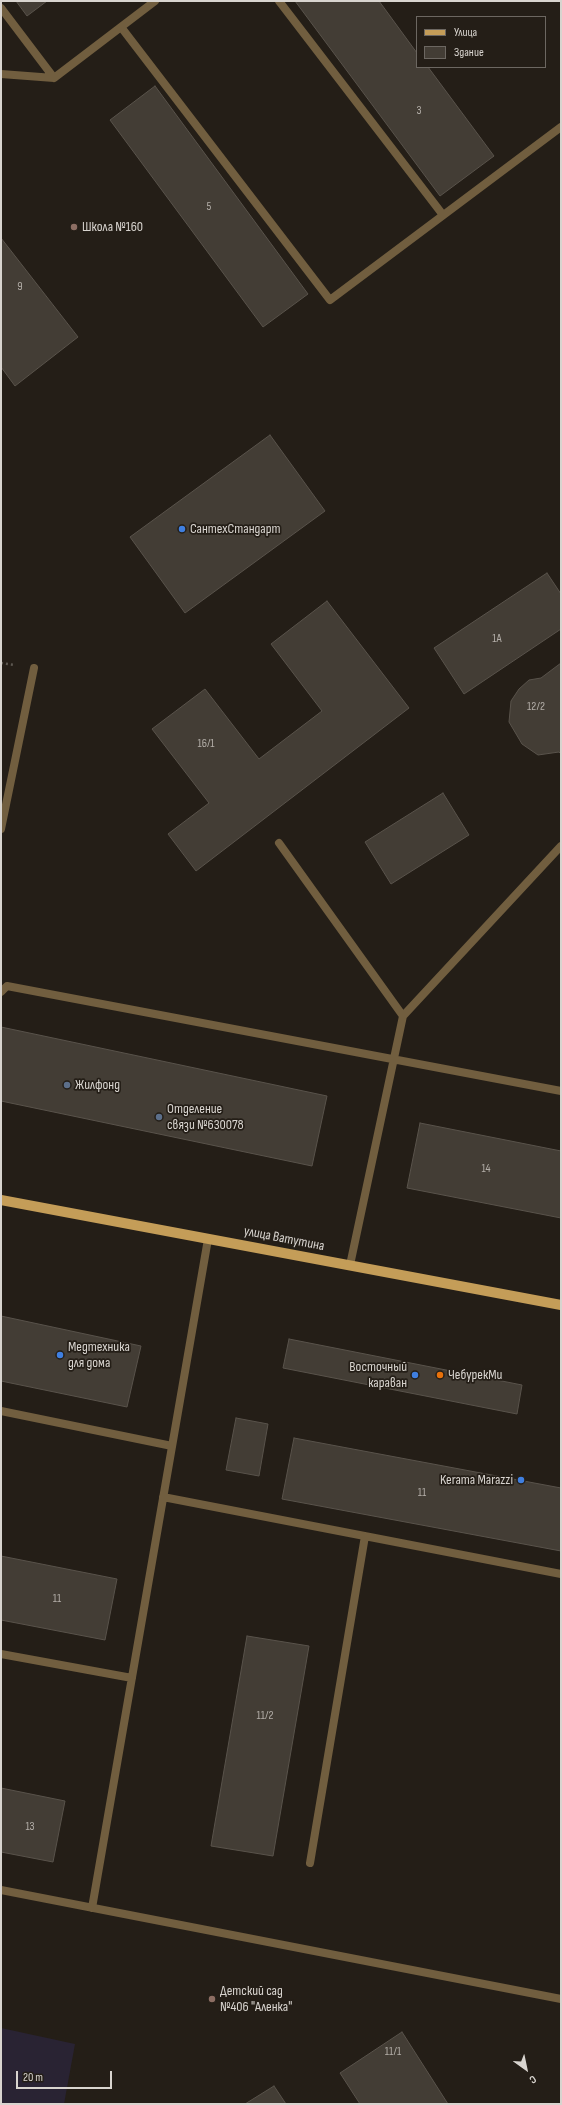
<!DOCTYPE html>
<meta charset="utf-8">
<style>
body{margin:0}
#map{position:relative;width:562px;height:2105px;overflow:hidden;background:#241e17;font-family:"Sofia Sans Condensed",sans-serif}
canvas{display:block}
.frame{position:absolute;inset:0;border:2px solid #d8d4cf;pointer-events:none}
.legend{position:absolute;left:416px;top:16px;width:130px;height:52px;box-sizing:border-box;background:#241e17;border:1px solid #6c6761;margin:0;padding:5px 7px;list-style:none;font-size:12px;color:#d8d4cf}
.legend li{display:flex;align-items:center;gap:8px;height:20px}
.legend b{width:20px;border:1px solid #6c6761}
.north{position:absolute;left:506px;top:2049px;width:40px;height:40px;-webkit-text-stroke:3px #241e17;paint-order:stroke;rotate:147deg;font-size:11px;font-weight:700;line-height:16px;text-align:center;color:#d8d4cf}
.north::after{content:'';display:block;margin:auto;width:14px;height:18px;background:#d8d4cf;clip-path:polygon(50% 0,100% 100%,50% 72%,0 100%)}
.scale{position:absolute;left:16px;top:2071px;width:96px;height:18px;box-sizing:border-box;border:2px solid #d8d4cf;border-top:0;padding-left:5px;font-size:12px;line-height:14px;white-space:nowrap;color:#d8d4cf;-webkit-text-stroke:3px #241e17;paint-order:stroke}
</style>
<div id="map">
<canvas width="562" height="2105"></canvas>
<div class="frame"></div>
<ul class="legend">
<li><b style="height:5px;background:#c49d58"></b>Улица</li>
<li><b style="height:11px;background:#433d35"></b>Здание</li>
</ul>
<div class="north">С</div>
<div class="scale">20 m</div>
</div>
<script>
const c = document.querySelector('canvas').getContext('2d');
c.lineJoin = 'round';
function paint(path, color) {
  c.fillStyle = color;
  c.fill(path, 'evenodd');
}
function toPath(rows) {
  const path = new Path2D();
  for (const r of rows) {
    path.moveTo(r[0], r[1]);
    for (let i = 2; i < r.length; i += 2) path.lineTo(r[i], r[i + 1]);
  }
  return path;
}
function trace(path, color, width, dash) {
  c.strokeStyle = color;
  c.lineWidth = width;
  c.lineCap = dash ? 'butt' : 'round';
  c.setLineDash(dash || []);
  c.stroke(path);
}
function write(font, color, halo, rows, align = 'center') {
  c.font = font + ' "Sofia Sans Condensed",sans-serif';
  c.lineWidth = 3.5;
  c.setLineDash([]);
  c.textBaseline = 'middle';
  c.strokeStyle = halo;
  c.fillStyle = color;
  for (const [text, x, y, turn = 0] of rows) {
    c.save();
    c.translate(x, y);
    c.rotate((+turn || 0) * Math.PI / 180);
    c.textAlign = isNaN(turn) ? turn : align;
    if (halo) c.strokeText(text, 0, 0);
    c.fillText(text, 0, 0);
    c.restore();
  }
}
const industrial = toPath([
 [1,2028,75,2044,64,2104,1,2104]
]);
const building = toPath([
 [16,1,47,1,27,16,16,1],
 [295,1,379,1,417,53,417,67,428,67,494,156,440,196,295,1],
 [155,86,308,294,263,327,110,120,155,86],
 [1,238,78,337,15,386,1,367,1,238],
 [270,435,325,511,185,613,130,537,270,435],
 [547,573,561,594,561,629,464,694,434,648,547,573],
 [327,601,409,708,196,871,168,834,209,803,152,729,205,689,259,759,322,711,271,644,327,601],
 [561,663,561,754,559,752,538,755,522,744,509,722,511,701,519,689,529,680,541,678,561,663],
 [443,793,469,835,391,884,365,842,443,793],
 [1,1027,327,1096,312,1166,1,1101,1,1027],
 [420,1123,561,1151,561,1218,407,1188,420,1123],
 [1,1316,141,1346,127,1407,1,1381,1,1316],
 [289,1339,522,1385,517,1414,283,1368,289,1339],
 [236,1418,268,1424,259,1476,226,1470,236,1418],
 [294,1438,561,1488,561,1551,282,1499,294,1438],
 [1,1556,117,1579,105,1640,1,1620,1,1556],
 [247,1636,309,1646,273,1856,211,1846,247,1636],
 [1,1788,65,1801,53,1862,1,1852,1,1788],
 [402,2032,448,2104,360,2104,340,2073,402,2032],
 [274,2086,286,2104,245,2104,274,2086]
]);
const path = toPath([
 [1,663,14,665]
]);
const lane = toPath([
 [279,1,443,215],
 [1,8,54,78],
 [121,27,330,300,561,127],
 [1,74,54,78,155,1],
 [1,829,34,668],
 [279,843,403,1016,350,1265],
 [1,992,7,986,561,1091],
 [403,1016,561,846],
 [1,1411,172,1446],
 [163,1497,561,1574],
 [1,1654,132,1678],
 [310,1863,365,1536],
 [1,1890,561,1999],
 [92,1908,208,1239]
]);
const primary = toPath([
 [1,1200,561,1305]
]);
const markers = [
 [74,227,4,"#8d6e63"],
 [182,529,4,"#3f7fe0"],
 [67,1085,4,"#5c6f8a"],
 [159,1117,4,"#5c6f8a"],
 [60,1355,4,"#3f7fe0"],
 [415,1375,4,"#3f7fe0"],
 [440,1375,4,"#e8710a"],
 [521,1480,4,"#3f7fe0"],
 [212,1999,4,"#8d6e63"]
];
const numberNames = [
 ["3",419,111],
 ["5",209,207],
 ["9",20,287],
 ["1А",497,639],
 ["12/2",536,707],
 ["16/1",206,744],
 ["14",486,1169],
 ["11",422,1493],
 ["11",57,1599],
 ["11/2",265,1716],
 ["13",30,1827],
 ["11/1",393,2052]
];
const poiNames = [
 ["Школа №160",82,227],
 ["СантехСтандарт",190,529],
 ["Жилфонд",75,1085],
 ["Отделение",167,1109],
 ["связи №630078",167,1125],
 ["Медтехника",68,1347],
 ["для дома",68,1363],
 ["Восточный",407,1367,"right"],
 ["караван",407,1383,"right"],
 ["ЧебурекМи",448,1375],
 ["Kerama Marazzi",513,1480,"right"],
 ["Детский сад",220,1991],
 ["№406 \"Аленка\"",220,2007]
];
const streetNames = [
 ["улица Ватутина",284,1239,11]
];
paint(industrial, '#292333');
paint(building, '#433d35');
trace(building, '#59534b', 1);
trace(path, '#5d5851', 2.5, [2, 3]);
trace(lane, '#715e3f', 8);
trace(primary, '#c49d58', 10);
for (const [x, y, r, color] of markers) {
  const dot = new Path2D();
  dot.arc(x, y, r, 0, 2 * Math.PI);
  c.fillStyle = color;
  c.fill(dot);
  trace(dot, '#241e17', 1.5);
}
write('12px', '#b3aea8', null, numberNames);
write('14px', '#d8d4cf', '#241e17', poiNames, 'left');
write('14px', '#d8d4cf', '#241e17', streetNames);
</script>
